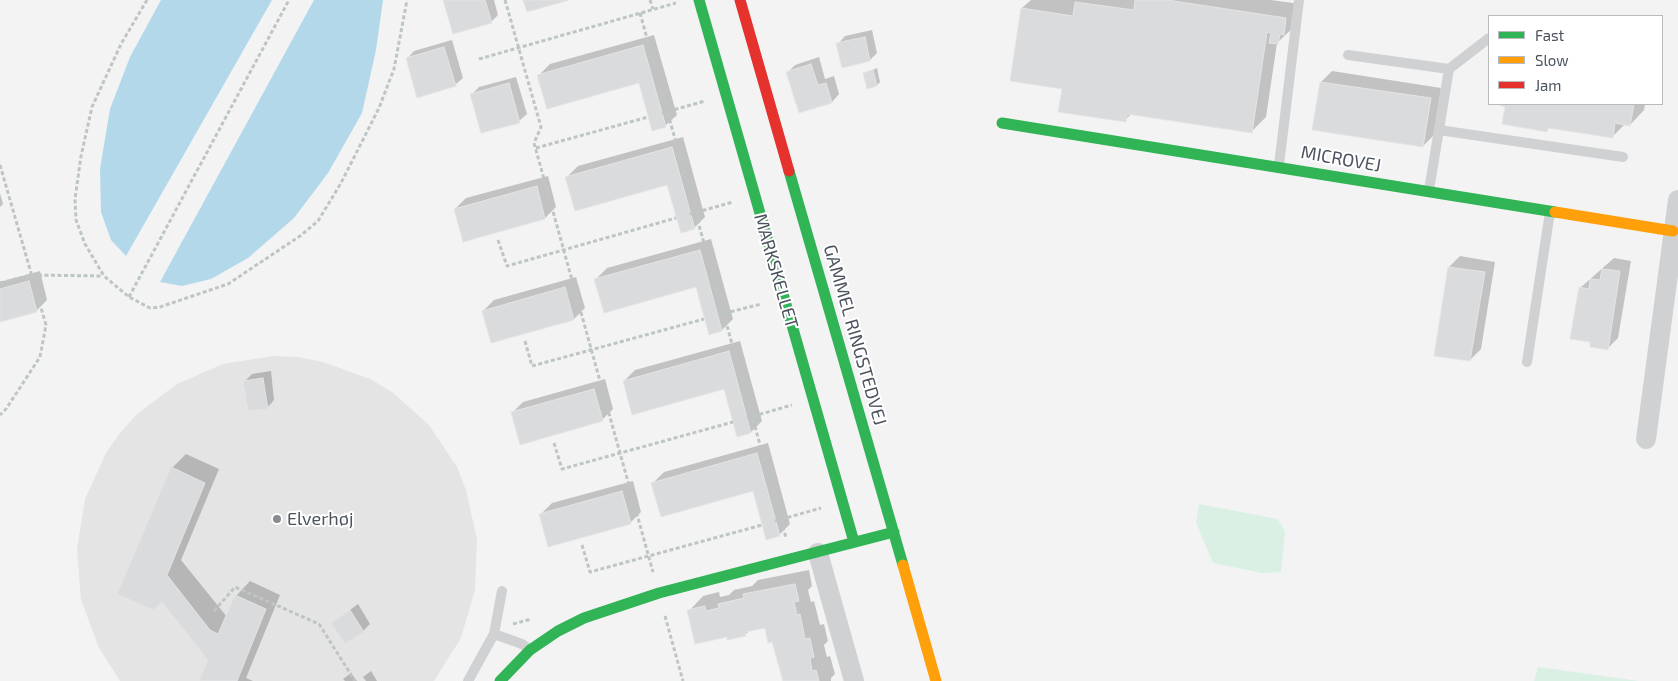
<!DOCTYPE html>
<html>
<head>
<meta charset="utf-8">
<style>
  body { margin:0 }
  #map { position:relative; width:1678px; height:681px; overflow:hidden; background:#f3f3f3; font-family:"Exo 2",sans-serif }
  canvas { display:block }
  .legend { position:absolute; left:1488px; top:15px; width:175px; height:90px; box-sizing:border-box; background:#fff; border:1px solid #b7babf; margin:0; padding:6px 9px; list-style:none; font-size:15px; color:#4b535e }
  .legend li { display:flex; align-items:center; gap:10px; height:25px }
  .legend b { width:25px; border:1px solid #b7babf }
</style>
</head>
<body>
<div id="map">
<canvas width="1678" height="681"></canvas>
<ul class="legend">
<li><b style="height:6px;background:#30b455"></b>Fast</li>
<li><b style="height:6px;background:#ff9f0a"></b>Slow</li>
<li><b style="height:6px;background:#e5322d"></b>Jam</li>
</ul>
</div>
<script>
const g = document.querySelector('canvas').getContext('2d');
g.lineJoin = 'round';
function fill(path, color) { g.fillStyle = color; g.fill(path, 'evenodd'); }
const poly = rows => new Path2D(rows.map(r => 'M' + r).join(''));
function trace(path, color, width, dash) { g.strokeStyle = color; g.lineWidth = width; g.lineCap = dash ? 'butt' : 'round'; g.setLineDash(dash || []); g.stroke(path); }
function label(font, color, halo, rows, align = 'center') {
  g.font = font + ' "Exo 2",sans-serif'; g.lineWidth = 4; g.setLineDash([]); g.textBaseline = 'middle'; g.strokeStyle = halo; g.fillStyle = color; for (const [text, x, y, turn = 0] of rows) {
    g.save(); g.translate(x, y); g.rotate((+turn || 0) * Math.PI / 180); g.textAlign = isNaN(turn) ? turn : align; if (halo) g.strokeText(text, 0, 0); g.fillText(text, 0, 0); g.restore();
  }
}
const education = poly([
  [273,356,298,357,323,362,370,379,392,392,429,425,457,467,466,490,477,539,475,590,461,638,434,681,120,681,98,646,81,599,77,549,85,499,106,453,120,433,137,414,177,384,223,364]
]);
const green = poly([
  [1199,504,1278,519,1285,532,1281,572,1262,573,1213,563,1196,523],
  [1538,667,1639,681,1534,681]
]);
const water = poly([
  [161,0,272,0,126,256,111,240,101,212,100,169,110,109,130,57],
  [314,0,383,0,376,50,362,113,328,173,294,218,248,258,211,279,182,286,160,282]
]);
const shadow = poly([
  [444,0,494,0,498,15,491,22],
  [1031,0,1271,0,1300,4,1292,29,1277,43,1266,117,1251,132,1131,114,1125,120,1063,88,1022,8],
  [872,30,877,53,870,60,838,44,845,36],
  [654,35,677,115,665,126,640,81,539,75,550,64],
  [452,40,463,78,455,85,407,59,414,51],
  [819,57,825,79,834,76,839,94,832,102,788,72,795,65],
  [877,68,880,82,877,85,865,73],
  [1332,71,1441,88,1434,135,1423,146,1321,82],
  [516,77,527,114,519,121,471,95,479,87],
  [1498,104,1645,104,1644,110,1630,125,1625,124,1612,137,1550,127,1547,130,1507,106],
  [683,137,705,217,694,228,668,183,567,177,578,166],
  [548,176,556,207,545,218,464,240,455,209,466,198],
  [0,193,3,204,0,207],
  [711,239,733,319,722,330,710,334,696,285,596,279,607,268],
  [1460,256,1495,262,1481,349,1470,360,1449,267],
  [1614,258,1631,261,1618,338,1607,349,1580,288],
  [40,271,47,300,36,311,0,321,0,282],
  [576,277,585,308,574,319,492,342,483,311,494,300],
  [740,341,762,421,751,432,738,436,725,388,624,381,635,370],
  [271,371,274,400,267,408,245,381,252,374],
  [605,379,613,409,602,420,512,413,523,402],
  [768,443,790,524,779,535,754,489,653,483,664,472],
  [186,454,219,469,181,560,227,617,236,596,250,581,280,595,246,678,253,681,201,681,209,660,162,600,172,468],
  [633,481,641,512,630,523,541,514,552,503],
  [809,570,812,586,808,590,811,602,814,601,820,625,824,624,828,641,824,645,827,657,830,656,835,674,831,678,831,681,783,681,773,641,766,626,751,629,745,635,727,635,689,611,703,596,719,592,720,597,729,595,734,590,752,586,758,580],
  [358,604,370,624,363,631,332,623],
  [371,671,377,681,366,681,363,677],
  [351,673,357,681,345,681,343,679]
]);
const building = poly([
  [443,0,485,0,492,23,453,34,443,0],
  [523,0,569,0,527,12,523,0],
  [1135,0,1167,0,1286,18,1284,35,1280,34,1278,44,1269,43,1271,33,1267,32,1252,133,1127,114,1126,122,1058,112,1062,89,1010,81,1021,8,1073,16,1075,2,1134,10,1135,0],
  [865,37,870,61,842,68,836,43,865,37],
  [643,45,666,127,652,131,639,83,547,109,537,75,643,45],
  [444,47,456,86,417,98,406,58,444,47],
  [811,64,818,85,826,83,832,103,799,113,786,72,811,64],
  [873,70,877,86,867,89,863,73,873,70],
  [1320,82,1431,98,1423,147,1312,130,1320,82],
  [509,83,520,123,481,133,470,94,509,83],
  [1497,104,1634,104,1630,126,1615,123,1613,138,1548,128,1547,132,1502,124,1505,107,1497,104],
  [672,147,695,229,681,233,667,185,575,211,565,177,672,147],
  [537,186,545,219,463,242,454,209,537,186],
  [700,250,722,331,709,335,696,287,604,313,594,279,700,250],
  [1448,267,1485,272,1470,361,1434,356,1448,267],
  [1602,269,1620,271,1608,350,1590,347,1590,342,1570,339,1579,287,1589,289,1590,279,1600,280,1602,269],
  [29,281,37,312,0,322,0,289,29,281],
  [565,287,574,320,491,343,482,311,565,287],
  [729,351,751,433,737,437,724,389,632,415,623,381,729,351],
  [263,378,268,409,248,411,243,381,263,378],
  [594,389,603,421,520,445,511,412,594,389],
  [757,453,780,536,766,540,753,491,661,517,651,483,757,453],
  [171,467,205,483,167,575,210,630,218,634,235,595,266,609,237,681,199,681,208,660,162,602,153,610,117,594,171,467],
  [622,491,631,524,548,547,539,514,622,491],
  [795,584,799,601,794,602,797,615,800,614,805,639,810,638,814,657,810,658,812,671,816,670,819,681,783,681,772,642,768,643,765,628,745,632,746,636,727,640,727,637,695,644,687,610,705,606,706,611,719,608,718,604,744,598,743,594,795,584],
  [350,610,364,632,345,644,331,623,350,610]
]);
const path = poly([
  [147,0,121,44,92,107,81,156,75,199,76,220,85,244,104,276,129,297,150,308,160,307,228,284,300,236,318,221,341,183,379,108,394,69,407,0],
  [505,0,541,127,534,143,653,572],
  [650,0,653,9],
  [640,13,786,538],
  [479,59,676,3],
  [662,113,705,101],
  [536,148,648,117],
  [0,165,46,325,40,357,6,409,0,415],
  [690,214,733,202],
  [498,240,507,266,676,218],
  [0,283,31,275,103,276],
  [129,297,289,0],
  [718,315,761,304],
  [525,341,532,366,704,319],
  [747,418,792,405],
  [554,443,562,469,733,422],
  [775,521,821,508],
  [582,545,590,572,762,525],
  [214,611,235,587,319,624,355,681],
  [665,616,683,681],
  [513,624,531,619]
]);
const lane = poly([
  [1348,55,1449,69,1489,38],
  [1439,130,1623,157],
  [1279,165,1299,0],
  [1429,190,1449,69],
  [1527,362,1550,212],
  [494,634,502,591],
  [468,681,494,634,522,644,529,649]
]);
const street = poly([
  [1646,439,1678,200],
  [818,553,854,681]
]);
const fast = poly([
  [699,0,854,542],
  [1002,123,1555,212],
  [789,171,903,565],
  [500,681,530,650,558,631,584,618,659,593,894,532]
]);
const slow = poly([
  [1555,212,1673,231],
  [903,565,936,681]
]);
const jam = poly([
  [740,0,789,171]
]);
const markers = [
  [277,519,5,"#868b92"]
];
const streetNames = [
  ["MICROVEJ",1341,159,10],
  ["MARKSKELLET",776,271,74],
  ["GAMMEL RINGSTEDVEJ",855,335,74]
];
const poiNames = [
  ["Elverhøj",287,519]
];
fill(education, '#e5e4e4');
fill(green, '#daf0e5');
fill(water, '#b2d8ea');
fill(shadow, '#0003');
fill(building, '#dadbdd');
trace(building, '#e4e4e5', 1);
trace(path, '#bdc6c4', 3, [4, 2.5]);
trace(lane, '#cfd1d3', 10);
trace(street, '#cfd1d3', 20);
trace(fast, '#30b455', 11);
trace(slow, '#ff9f0a', 11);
trace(jam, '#e5322d', 11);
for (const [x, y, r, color] of markers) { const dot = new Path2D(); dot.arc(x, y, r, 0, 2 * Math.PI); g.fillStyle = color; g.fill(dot); trace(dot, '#fff', 2); }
label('18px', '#4b535e', '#fff', streetNames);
label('18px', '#4b535e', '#fff', poiNames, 'left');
</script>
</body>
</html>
